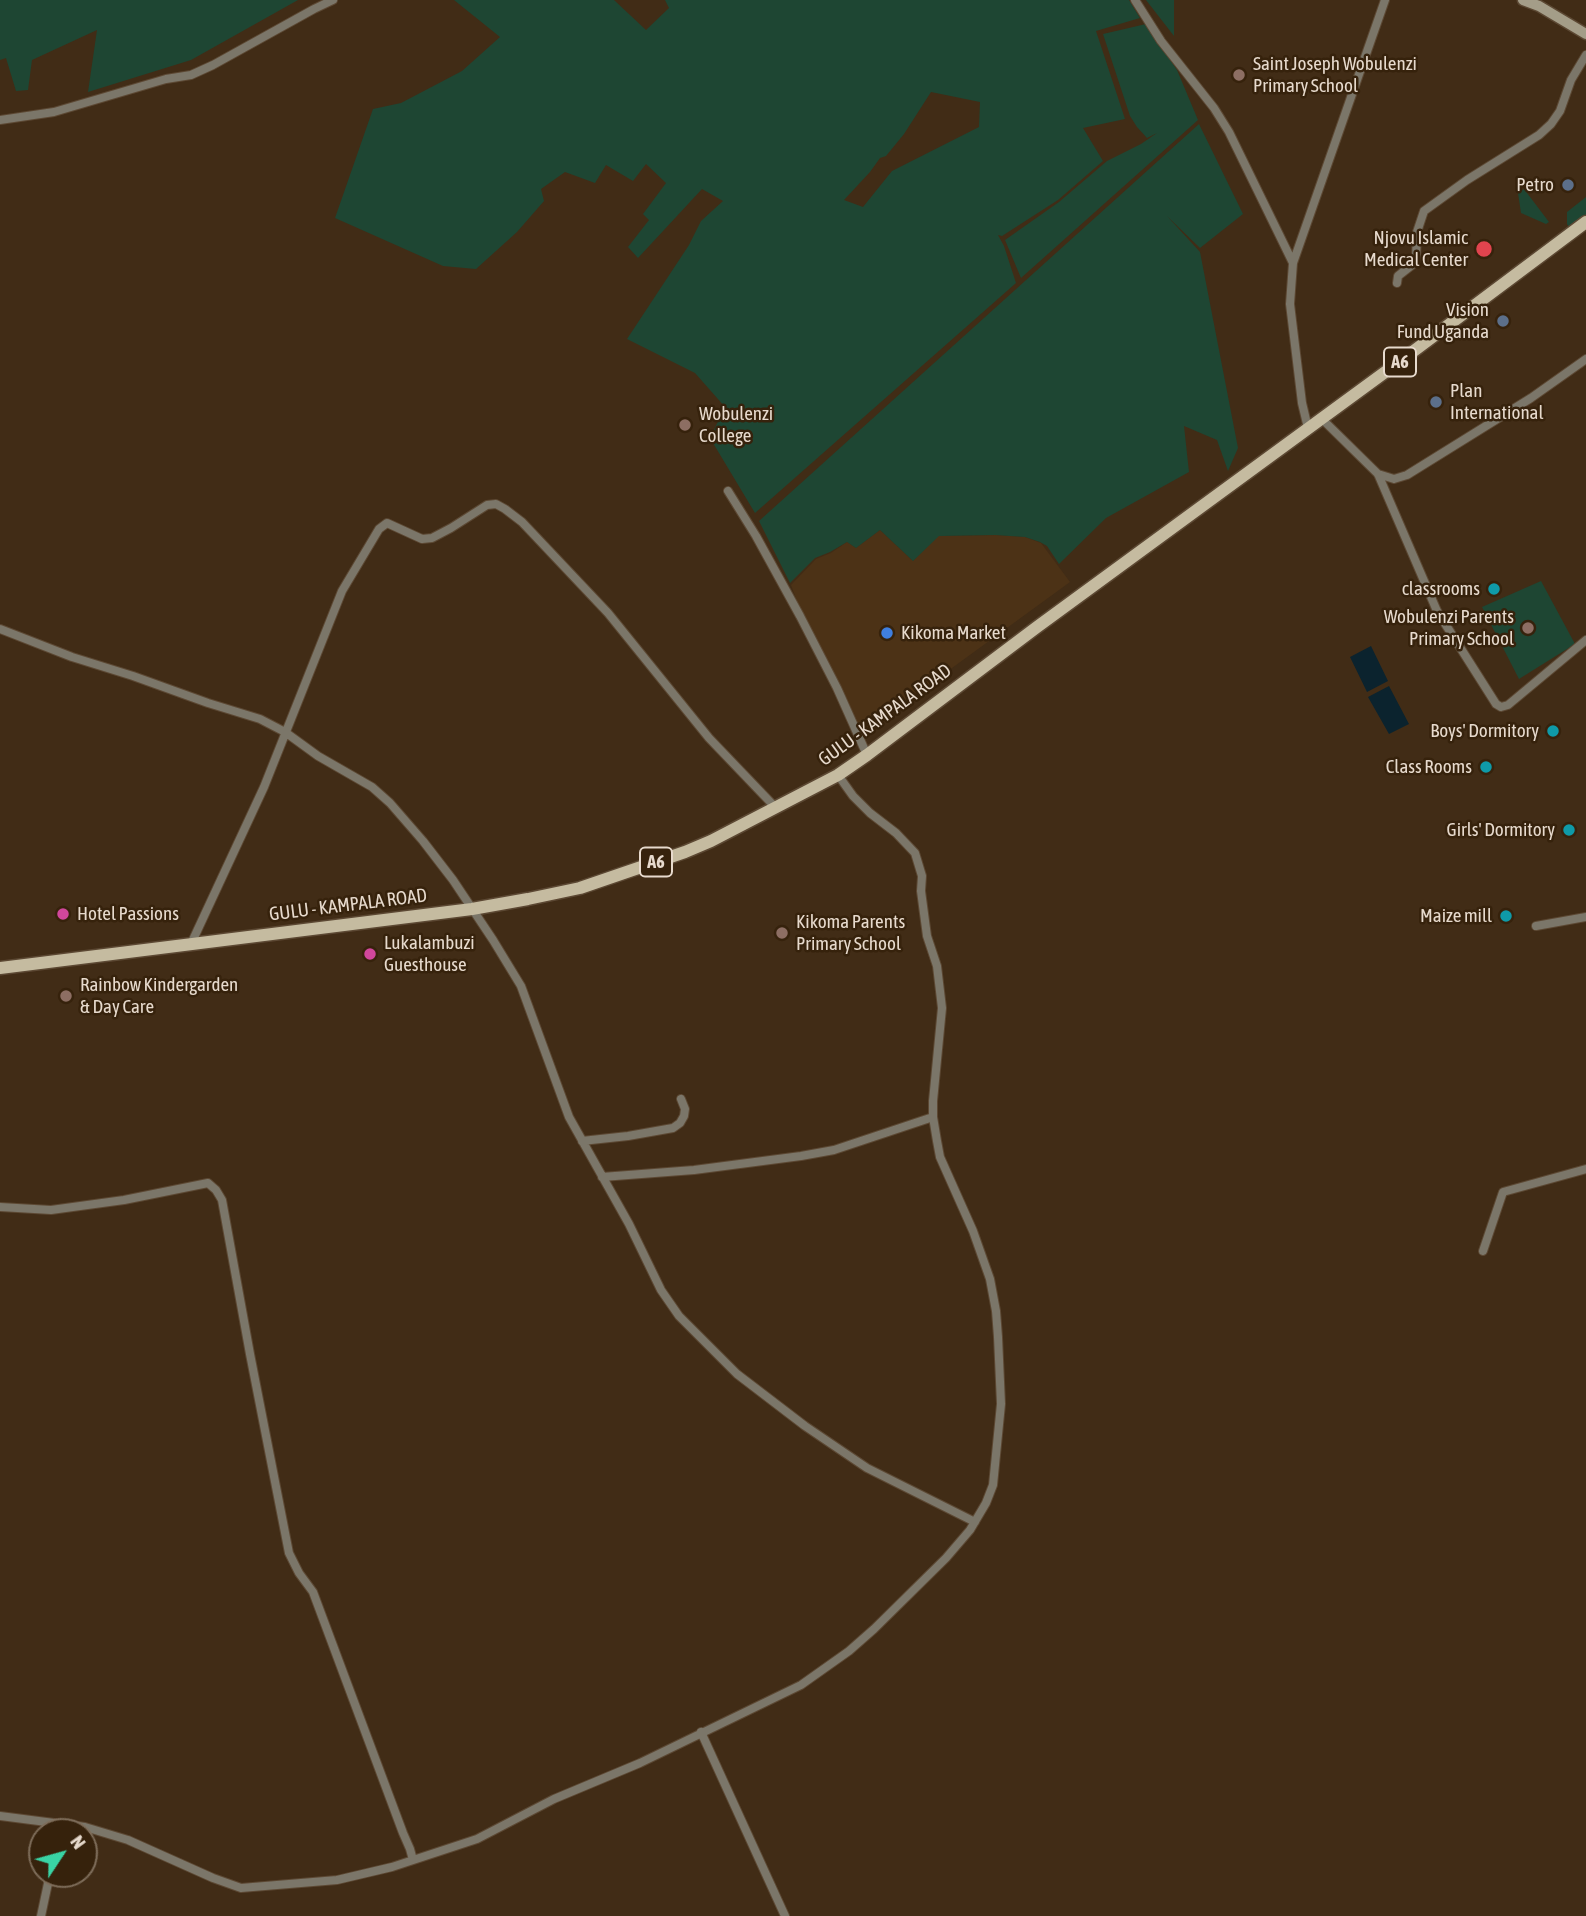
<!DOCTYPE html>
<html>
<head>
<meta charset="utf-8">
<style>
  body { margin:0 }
  #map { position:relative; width:1586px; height:1916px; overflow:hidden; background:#412c16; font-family:"Asap Condensed",sans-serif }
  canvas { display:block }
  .north { position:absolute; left:28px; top:1818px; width:70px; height:70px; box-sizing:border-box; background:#36220c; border:2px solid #7d6c59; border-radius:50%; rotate:54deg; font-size:19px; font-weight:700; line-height:28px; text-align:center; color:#e7dacd }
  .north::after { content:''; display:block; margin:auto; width:24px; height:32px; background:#39d4a5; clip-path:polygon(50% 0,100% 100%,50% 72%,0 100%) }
</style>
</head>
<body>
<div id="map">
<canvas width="1586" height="1916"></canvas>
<div class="north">N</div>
</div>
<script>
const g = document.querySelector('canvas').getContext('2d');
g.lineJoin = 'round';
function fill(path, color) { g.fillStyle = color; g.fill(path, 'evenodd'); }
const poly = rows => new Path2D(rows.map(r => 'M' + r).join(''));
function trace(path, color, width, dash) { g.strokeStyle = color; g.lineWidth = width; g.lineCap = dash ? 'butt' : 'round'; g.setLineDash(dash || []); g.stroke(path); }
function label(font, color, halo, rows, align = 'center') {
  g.font = font + ' "Asap Condensed",sans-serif'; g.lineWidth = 5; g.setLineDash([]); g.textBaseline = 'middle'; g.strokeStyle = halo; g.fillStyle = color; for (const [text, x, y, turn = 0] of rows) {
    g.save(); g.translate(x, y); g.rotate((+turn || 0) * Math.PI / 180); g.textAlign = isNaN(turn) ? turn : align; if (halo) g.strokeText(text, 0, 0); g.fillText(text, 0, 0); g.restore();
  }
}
const built = poly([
  [880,530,913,561,938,536,995,535,1025,537,1041,543,1070,582,860,735,802,615,791,585,816,559,831,553,847,542,856,548]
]);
const green = poly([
  [0,0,298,0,191,60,88,92,97,30,32,60,28,90,16,91,6,58,0,60],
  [454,0,614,0,646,30,669,8,665,0,1129,0,1140,18,1096,31,1125,119,1083,128,1103,161,1058,200,1002,236,998,235,1004,246,1016,283,755,513,710,438,725,407,695,373,627,339,689,245,701,221,723,201,702,189,638,258,628,247,649,220,643,214,666,183,646,164,633,181,606,165,595,183,565,172,541,189,544,201,517,232,476,269,443,266,335,218,373,109,401,103,462,71,500,37],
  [931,92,980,102,979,127,892,171,863,207,844,200,870,172,880,158,886,156,904,134],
  [1146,0,1174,0,1174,36],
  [1146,24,1177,70,1198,120,1021,278,1005,240,1059,202,1107,161,1141,144,1157,133,1147,138,1137,127,1130,116,1103,34],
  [1199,124,1243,214,1200,248,1167,216,1200,252,1238,448,1228,471,1217,440,1184,426,1189,472,1106,518,1059,564,1047,546,1040,542,1025,537,995,535,939,536,913,561,880,530,856,548,847,542,830,552,815,558,790,583,759,521],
  [1524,189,1549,222,1546,224,1521,213,1518,193],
  [1586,197,1586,215,1569,227,1567,224,1567,212],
  [1541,581,1575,644,1519,679,1482,607]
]);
const water = poly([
  [1371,646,1388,681,1367,692,1350,657],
  [1389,686,1409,724,1389,734,1368,697]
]);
const street = poly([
  [1135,0,1161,41,1214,108,1229,132,1293,263,1290,304,1302,403,1308,428],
  [0,120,54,112,166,79,191,75,213,65,314,9,333,0],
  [1293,263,1385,0],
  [1397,283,1398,276,1412,265,1416,258,1417,232,1424,211,1467,180,1539,135,1551,124,1560,111,1571,80,1586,55],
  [1322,419,1378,474,1437,611,1496,704,1501,707,1508,705,1586,640],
  [1378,474,1394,479,1407,475,1531,398,1586,359],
  [728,491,756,536,800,616,837,688,867,755],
  [0,629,72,657,133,676,208,703,260,719,285,732,318,756,372,787,390,803,423,841,453,880,493,940,521,986,569,1117,629,1224,661,1290,679,1316,737,1374,805,1426,867,1468,975,1522],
  [1536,926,1586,917],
  [191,944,264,787,342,591,379,529,387,523,422,539,432,538,451,528,487,505,496,504,505,509,522,522,608,613,709,738,776,808],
  [582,1141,628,1136,673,1128,680,1123,684,1116,685,1109,681,1099],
  [602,1177,694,1170,801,1156,834,1150,933,1117],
  [0,1207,51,1210,124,1200,208,1183,216,1190,222,1200,250,1354,289,1553,299,1573,313,1592,403,1833,410,1849,413,1860],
  [1483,1251,1503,1192,1586,1169],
  [701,1732,785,1916],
  [0,1816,85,1827,128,1840,213,1878,241,1888,337,1880,392,1867,477,1839,554,1799,640,1763,801,1685,849,1651,874,1629,946,1558,970,1530,986,1503,993,1485,1001,1404,998,1337,996,1311,990,1279,973,1231,940,1157,937,1141,933,1117,933,1101,942,1008,937,966,927,936,921,891,922,876,915,853,896,833,870,813,853,796,838,775],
  [41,1916,50,1874]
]);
const secondary = poly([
  [1523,0,1539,6,1586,34]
]);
const primary = poly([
  [0,968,472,909,528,899,580,888,685,852,711,841,838,775,867,755,1037,627,1403,359,1586,222]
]);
const markers = [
  [1239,75,7,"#8d6e63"],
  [1568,185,7,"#5c6f8a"],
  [1484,249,9,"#e0444e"],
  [1503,321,7,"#5c6f8a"],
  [1436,402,7,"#5c6f8a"],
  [685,425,7,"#8d6e63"],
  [1494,589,7,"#0f9aa8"],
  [1528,628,7,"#8d6e63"],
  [887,633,7,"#3f7fe0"],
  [1553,731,7,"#0f9aa8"],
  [1486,767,7,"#0f9aa8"],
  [1569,830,7,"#0f9aa8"],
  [63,914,7,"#d1479c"],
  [1506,916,7,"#0f9aa8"],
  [782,933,7,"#8d6e63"],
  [370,954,7,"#d1479c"],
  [66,996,7,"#8d6e63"]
];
const shields = [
  [1400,362,32],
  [656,862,32]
];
const shieldNames = [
  ["A6",1400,362],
  ["A6",656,862]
];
const poiNames = [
  ["Saint Joseph Wobulenzi",1253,64,"left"],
  ["Primary School",1253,86,"left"],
  ["Petro",1554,185],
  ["Njovu Islamic",1468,238],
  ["Medical Center",1468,260],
  ["Vision",1489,310],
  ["Fund Uganda",1489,332],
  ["Plan",1450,391,"left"],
  ["International",1450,413,"left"],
  ["Wobulenzi",699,414,"left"],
  ["College",699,436,"left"],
  ["classrooms",1480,589],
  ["Wobulenzi Parents",1514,617],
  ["Primary School",1514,639],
  ["Kikoma Market",901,633,"left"],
  ["Boys' Dormitory",1539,731],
  ["Class Rooms",1472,767],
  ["Girls' Dormitory",1555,830],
  ["Hotel Passions",77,914,"left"],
  ["Maize mill",1492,916],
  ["Kikoma Parents",796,922,"left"],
  ["Primary School",796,944,"left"],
  ["Lukalambuzi",384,943,"left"],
  ["Guesthouse",384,965,"left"],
  ["Rainbow Kindergarden",80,985,"left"],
  ["& Day Care",80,1007,"left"]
];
const streetNames = [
  ["GULU - KAMPALA ROAD",885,715,-36],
  ["GULU - KAMPALA ROAD",348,905,-7]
];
fill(built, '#4c3216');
fill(green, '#1e4633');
fill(water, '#0b232e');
trace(street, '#5c4833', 10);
trace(secondary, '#5c4833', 13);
trace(primary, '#5c4833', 15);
trace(street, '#7b7669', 8);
trace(secondary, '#a49d88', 10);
trace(primary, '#c5bba0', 12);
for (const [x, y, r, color] of markers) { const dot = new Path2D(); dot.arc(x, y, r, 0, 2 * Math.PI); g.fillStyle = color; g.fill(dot); trace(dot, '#36220c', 2.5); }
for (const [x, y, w] of shields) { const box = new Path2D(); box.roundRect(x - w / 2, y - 14.5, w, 29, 5); g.fillStyle = '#36220c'; g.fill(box); trace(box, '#e7dacd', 2); }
label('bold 18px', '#e7dacd', null, shieldNames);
label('19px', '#e7dacd', '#36220c', poiNames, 'right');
label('19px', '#e7dacd', '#36220c', streetNames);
</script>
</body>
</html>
